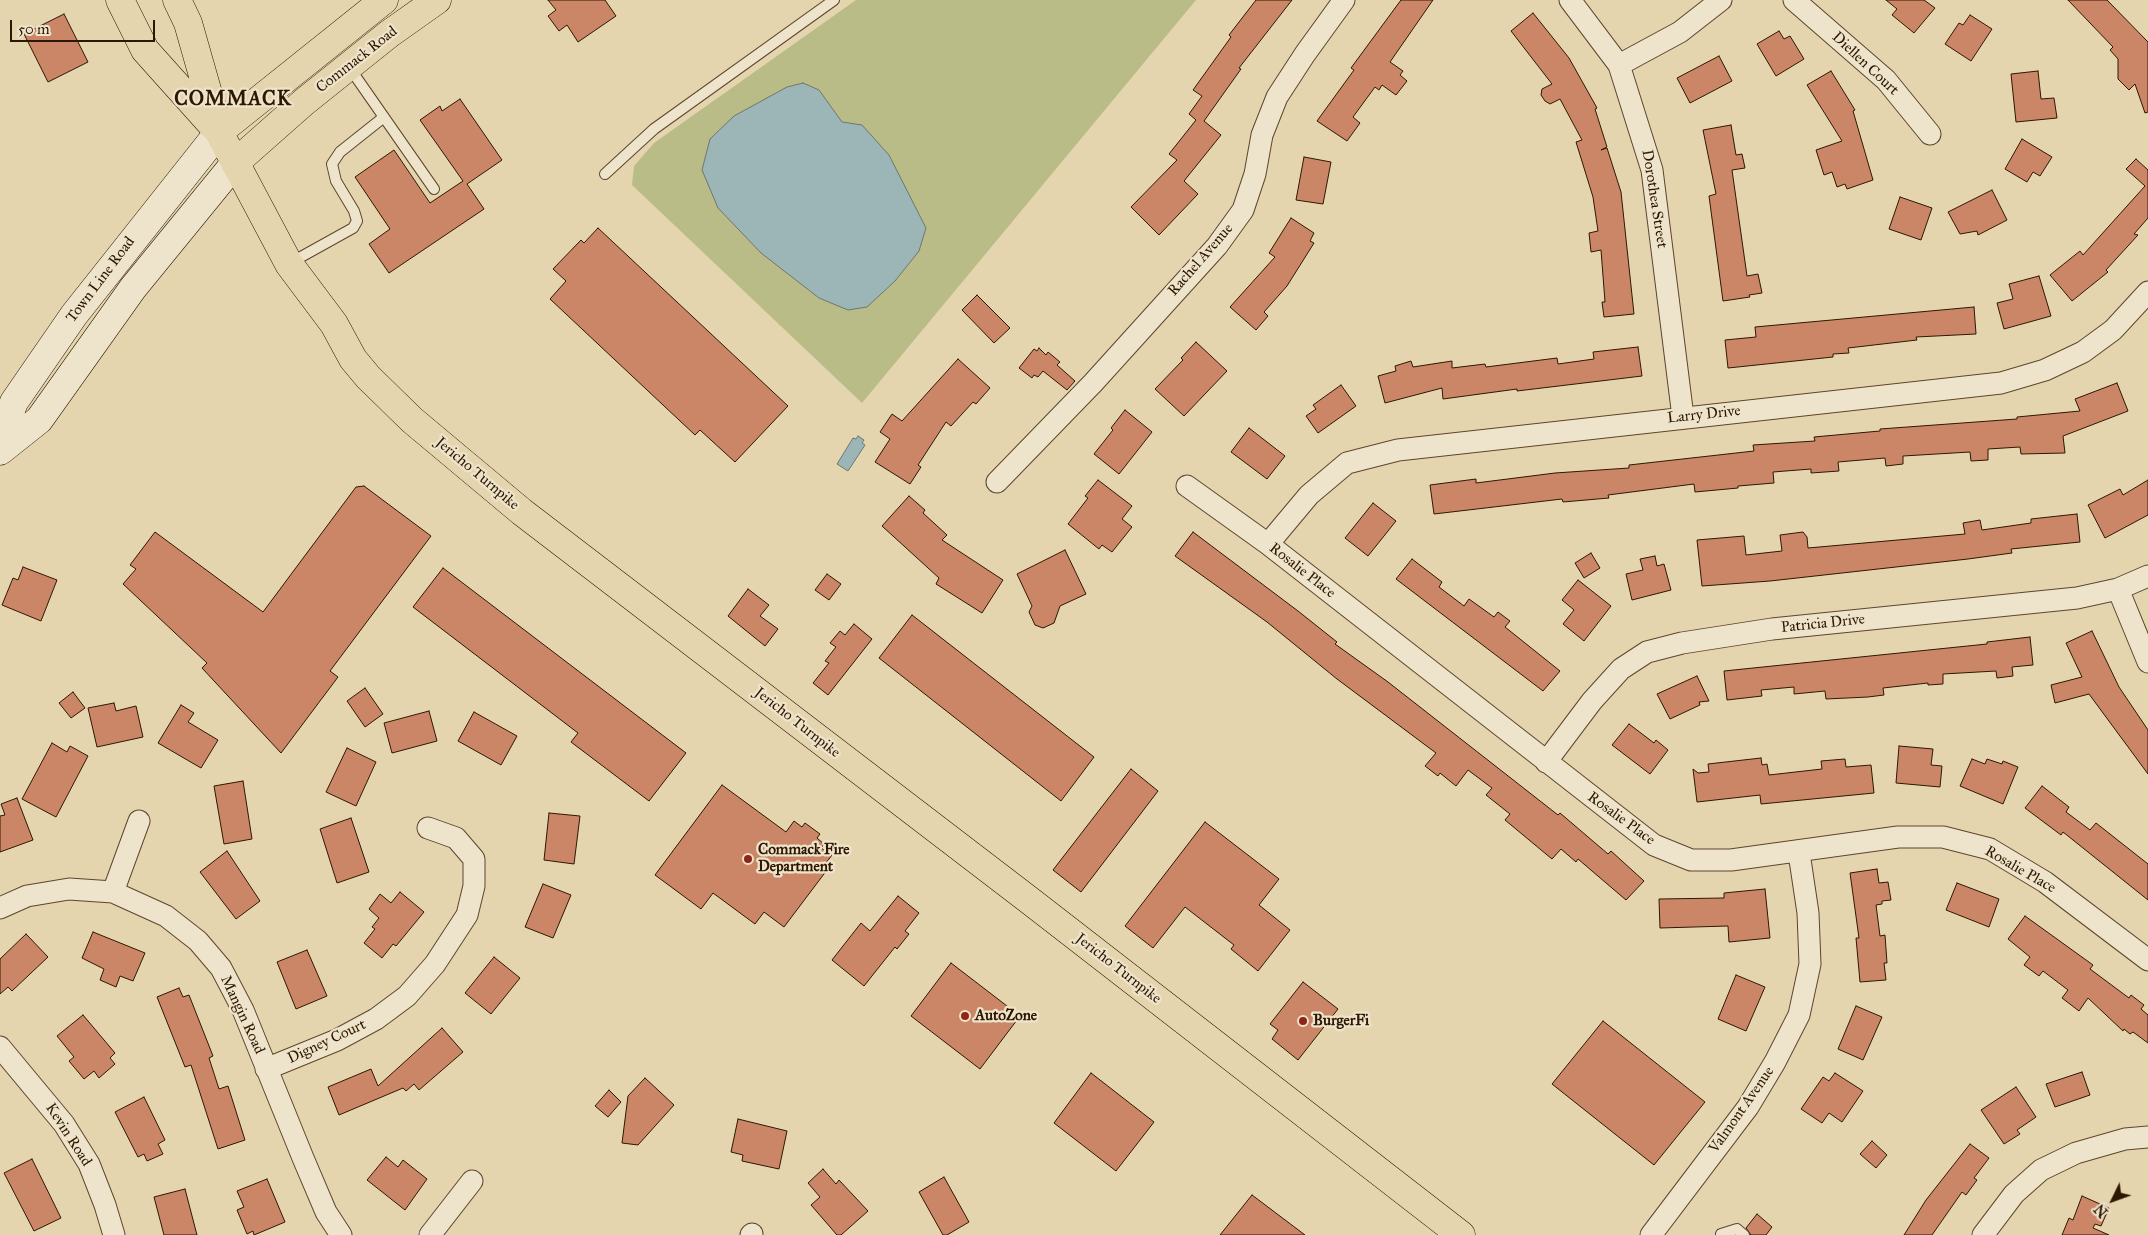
<!DOCTYPE html>
<html>
<head>
<meta charset="utf-8">
<style>
  body { margin:0 }
  #map { position:relative; width:2148px; height:1235px; overflow:hidden; background:#e5d5af; font-family:"IM FELL Great Primer",serif }
  canvas { display:block }
  .north { position:absolute; left:2088px; top:1175px; width:50px; height:50px; -webkit-text-stroke:4px #eee4cb; paint-order:stroke; rotate:228deg; font-size:14px; font-weight:700; line-height:20px; text-align:center; color:#2e1700 }
  .north::after { content:''; display:block; margin:auto; width:18px; height:22px; background:#2e1700; clip-path:polygon(50% 0,100% 100%,50% 72%,0 100%) }
  .scale { position:absolute; left:10px; top:20px; width:145px; height:22px; box-sizing:border-box; border:2px solid #2e1700; border-top:0; padding-left:6px; font-size:15px; line-height:18px; white-space:nowrap; color:#2e1700; -webkit-text-stroke:4px #eee4cb; paint-order:stroke }
</style>
</head>
<body>
<div id="map">
<canvas width="2148" height="1235"></canvas>
<div class="north">N</div>
<div class="scale">50 m</div>
</div>
<script>
const g = document.querySelector('canvas').getContext('2d');
g.lineJoin = 'round';
function fill(path, color) { g.fillStyle = color; g.fill(path, 'evenodd'); }
const poly = rows => new Path2D(rows.map(r => 'M' + r).join(''));
function trace(path, color, width, dash) { g.strokeStyle = color; g.lineWidth = width; g.lineCap = dash ? 'butt' : 'round'; g.setLineDash(dash || []); g.stroke(path); }
function label(font, color, halo, rows, align = 'center') {
  g.font = font + ' "IM FELL Great Primer",serif'; g.lineWidth = 4.5; g.setLineDash([]); g.textBaseline = 'middle'; g.strokeStyle = halo; g.fillStyle = color; for (const [text, x, y, turn = 0] of rows) {
    g.save(); g.translate(x, y); g.rotate((+turn || 0) * Math.PI / 180); g.textAlign = isNaN(turn) ? turn : align; if (halo) g.strokeText(text, 0, 0); g.fillText(text, 0, 0); g.restore();
  }
}
const green = poly([
  [856,0,1196,0,862,403,632,185,634,166,654,143]
]);
const water = poly([
  [803,83,819,90,842,122,862,125,889,155,926,228,919,251,895,281,867,307,848,310,819,298,761,253,718,208,702,170,710,139,734,116,787,87,803,83],
  [858,436,864,440,862,443,865,445,848,471,837,464,853,438,856,439,858,436]
]);
const building = poly([
  [548,0,605,0,616,16,578,42,567,25,559,31,548,16,556,10,548,0],
  [1256,0,1292,0,1239,68,1241,69,1204,121,1221,135,1184,181,1198,194,1159,235,1131,207,1177,160,1169,154,1196,120,1189,114,1202,96,1193,90,1231,37,1229,35,1256,0],
  [1401,0,1433,0,1390,62,1403,71,1400,75,1407,81,1396,95,1382,85,1379,90,1375,87,1353,117,1360,123,1347,141,1317,121,1354,70,1351,68,1401,0],
  [1886,0,1924,0,1935,8,1914,33,1892,15,1897,9,1886,0],
  [2068,0,2107,0,2148,42,2148,112,2145,113,2135,84,2129,90,2118,79,2118,59,2110,50,2113,47,2068,0],
  [1533,13,1569,58,1597,108,1595,109,1607,147,1601,150,1607,148,1621,192,1634,314,1604,317,1602,302,1605,302,1601,250,1591,252,1589,233,1598,231,1593,197,1576,142,1582,140,1560,99,1550,104,1545,101,1541,95,1542,89,1552,84,1511,31,1533,13],
  [64,14,88,62,48,82,24,34,64,14],
  [1970,15,1992,29,1971,61,1945,44,1959,23,1963,25,1970,15],
  [1779,31,1784,39,1790,36,1804,59,1776,76,1757,44,1779,31],
  [1719,56,1732,81,1690,103,1677,78,1719,56],
  [1831,71,1855,110,1853,111,1873,180,1847,189,1845,184,1837,187,1832,172,1824,175,1816,150,1842,141,1807,85,1831,71],
  [2038,71,2041,99,2054,98,2057,118,2016,122,2011,74,2038,71],
  [460,99,502,160,467,184,484,209,389,273,369,244,390,229,355,177,394,150,430,203,463,181,420,120,440,106,442,111,460,99],
  [1731,125,1736,155,1742,154,1745,168,1732,170,1747,276,1758,274,1762,293,1749,295,1750,297,1723,301,1709,196,1716,194,1703,130,1731,125],
  [2022,139,2052,157,2040,176,2033,172,2027,182,2005,169,2022,139],
  [1304,157,1331,162,1323,204,1296,200,1304,157],
  [2136,159,2148,170,2148,218,2134,234,2138,235,2106,270,2108,272,2072,301,2050,275,2080,251,2083,255,2145,186,2126,169,2136,159],
  [1992,190,2007,220,1978,235,1977,231,1960,234,1948,212,1992,190],
  [1900,197,1932,208,1921,240,1889,229,1900,197],
  [1291,218,1314,233,1310,241,1314,243,1287,286,1264,312,1268,316,1256,330,1230,307,1275,257,1269,253,1291,218],
  [598,228,788,406,735,462,700,430,695,435,550,299,566,281,553,269,581,240,584,243,598,228],
  [2039,276,2051,316,2004,329,1997,303,2013,299,2009,284,2039,276],
  [977,295,1010,328,994,343,962,310,977,295],
  [1974,307,1976,334,1916,337,1917,340,1848,348,1849,353,1833,354,1833,357,1728,368,1725,340,1756,337,1755,327,1974,307],
  [1196,342,1227,371,1184,416,1155,389,1183,360,1181,358,1196,342],
  [1638,347,1642,376,1517,391,1517,389,1443,399,1442,388,1385,403,1378,376,1396,371,1395,366,1411,361,1413,367,1452,361,1452,368,1485,364,1486,367,1557,358,1558,364,1594,359,1593,352,1638,347],
  [1039,348,1046,355,1048,352,1060,362,1057,365,1075,381,1067,390,1043,371,1038,377,1034,375,1032,378,1019,368,1034,349,1037,351,1039,348],
  [958,359,990,388,976,404,973,402,951,426,946,422,918,465,921,467,910,484,875,462,890,439,880,432,892,414,902,421,958,359],
  [2117,383,2128,411,2063,436,2065,453,2021,454,2020,447,1988,449,1988,460,1971,461,1970,452,1903,456,1903,464,1886,466,1885,458,1838,462,1839,471,1811,473,1811,469,1773,472,1774,483,1738,486,1738,488,1695,492,1694,484,1608,495,1609,498,1563,502,1562,499,1434,514,1430,485,1476,479,1476,483,1555,473,1629,468,1629,465,1754,451,1753,445,1815,441,1814,437,1880,431,1880,429,2017,419,2017,417,2080,411,2075,399,2117,383],
  [1341,385,1356,406,1318,433,1306,416,1316,409,1313,405,1341,385],
  [1125,410,1152,432,1119,474,1094,454,1113,430,1111,428,1125,410],
  [1249,428,1285,456,1267,479,1231,452,1249,428],
  [1098,480,1132,506,1122,519,1132,527,1112,552,1102,545,1099,549,1068,524,1088,498,1085,496,1098,480],
  [2148,480,2148,515,2105,538,2088,505,2120,489,2123,495,2148,480],
  [364,486,431,536,330,671,338,677,281,753,202,668,207,663,123,584,136,569,130,565,155,532,263,612,356,487,364,486],
  [909,496,925,510,923,513,947,535,942,540,1003,580,982,613,936,584,939,578,882,526,909,496],
  [1373,503,1396,521,1368,556,1345,538,1373,503],
  [2077,514,2080,542,2011,549,2012,553,1968,559,1770,581,1702,586,1697,540,1744,536,1746,555,1782,551,1780,535,1803,532,1807,537,1808,548,1965,534,1963,523,1980,520,1982,530,2031,523,2031,519,2077,514],
  [1193,532,1298,611,1337,642,1335,644,1388,682,1558,815,1560,813,1608,854,1611,851,1644,881,1626,900,1578,859,1576,862,1561,849,1552,859,1505,820,1510,814,1486,795,1492,788,1468,770,1456,786,1440,773,1438,776,1425,766,1436,753,1337,679,1267,622,1175,556,1193,532],
  [1065,550,1086,594,1060,606,1054,623,1043,628,1035,625,1029,612,1032,606,1017,574,1065,550],
  [1591,553,1600,568,1584,578,1575,563,1591,553],
  [1655,556,1657,566,1664,564,1671,590,1632,600,1626,574,1643,570,1640,559,1655,556],
  [1412,559,1442,582,1439,587,1464,606,1469,599,1494,617,1498,612,1510,621,1505,627,1560,671,1543,691,1396,579,1412,559],
  [23,567,57,580,41,621,2,605,13,578,18,580,23,567],
  [443,568,686,753,649,801,571,742,578,733,413,607,443,568],
  [827,574,841,584,829,600,815,590,827,574],
  [1578,580,1611,606,1584,641,1563,624,1574,610,1562,600,1578,580],
  [748,589,769,605,760,616,778,629,765,646,728,616,748,589],
  [912,615,1094,757,1061,801,879,658,912,615],
  [854,624,872,639,828,695,813,683,829,663,825,661,836,647,830,643,840,631,845,635,854,624],
  [2092,631,2119,687,2148,730,2148,774,2089,694,2055,703,2051,685,2082,677,2066,643,2092,631],
  [2030,637,2033,665,2012,667,2013,676,1997,678,1996,671,1943,674,1943,684,1928,685,1928,683,1883,688,1884,695,1868,697,1826,699,1825,691,1794,694,1794,687,1761,690,1762,696,1727,700,1724,671,1987,644,1987,642,2030,637],
  [1697,676,1709,701,1699,702,1700,705,1670,719,1657,694,1697,676],
  [365,688,383,714,365,727,347,701,365,688],
  [73,692,85,708,71,718,59,703,73,692],
  [114,703,116,711,136,706,143,737,97,747,88,708,114,703],
  [181,705,194,713,188,722,218,740,201,768,158,743,181,705],
  [429,711,437,741,392,753,384,723,429,711],
  [474,712,517,736,501,765,458,741,474,712],
  [1629,724,1654,743,1656,740,1668,750,1650,774,1612,745,1629,724],
  [52,743,67,752,70,746,88,756,56,817,22,799,52,743],
  [1899,746,1933,749,1931,765,1942,766,1940,787,1896,783,1899,746],
  [347,748,376,762,356,806,326,792,347,748],
  [1761,758,1762,765,1767,764,1769,775,1822,769,1821,761,1845,759,1846,767,1871,765,1874,793,1761,804,1760,795,1697,802,1693,769,1698,773,1709,772,1708,764,1761,758],
  [1972,759,1985,764,1987,759,2002,764,2003,761,2018,767,2003,804,1960,786,1972,759],
  [1131,769,1158,791,1081,892,1053,870,1131,769],
  [243,781,252,839,224,844,214,786,243,781],
  [722,785,786,832,794,821,802,827,805,823,820,834,817,838,824,844,821,848,832,855,826,863,830,866,784,927,764,912,755,924,713,893,701,909,655,875,722,785],
  [2042,786,2069,807,2066,812,2090,830,2096,823,2148,864,2148,900,2063,832,2061,835,2025,808,2042,786],
  [17,798,33,840,0,852,0,816,5,815,1,804,17,798],
  [549,813,580,816,574,864,544,860,549,813],
  [351,818,369,872,337,883,320,829,351,818],
  [1205,822,1279,879,1259,905,1290,930,1258,971,1231,949,1234,945,1185,907,1153,948,1125,926,1205,822],
  [227,851,260,901,236,919,200,872,227,851],
  [1877,869,1879,883,1888,882,1891,900,1882,901,1882,904,1876,905,1880,936,1885,935,1887,963,1884,963,1886,980,1860,982,1856,938,1859,938,1850,873,1877,869],
  [1957,883,1999,899,1989,927,1946,910,1957,883],
  [543,884,571,895,553,938,525,927,543,884],
  [1765,889,1770,938,1729,942,1728,926,1660,928,1659,899,1724,898,1724,893,1765,889],
  [400,892,424,912,396,946,393,944,382,958,364,943,375,929,372,927,379,918,369,909,380,894,391,903,400,892],
  [898,896,919,913,905,931,909,934,897,949,895,947,864,986,832,960,861,923,870,931,898,896],
  [2025,916,2093,965,2090,969,2129,998,2131,995,2144,1005,2141,1009,2148,1015,2148,1043,2133,1032,2130,1034,2124,1029,2123,1031,2088,998,2079,1011,2062,998,2068,990,2043,971,2039,976,2024,965,2030,957,2008,939,2025,916],
  [93,932,145,953,133,981,120,976,116,987,100,980,104,969,82,958,93,932],
  [26,934,48,957,12,991,8,987,0,994,0,959,26,934],
  [307,950,327,996,296,1009,277,962,307,950],
  [494,957,520,978,491,1014,465,993,494,957],
  [951,963,1020,1016,980,1069,911,1016,951,963],
  [1736,975,1765,987,1746,1031,1718,1019,1736,975],
  [1303,982,1338,1009,1298,1060,1272,1039,1278,1030,1270,1024,1303,982],
  [179,988,183,997,189,995,213,1056,209,1058,219,1089,228,1086,245,1140,218,1149,191,1065,185,1067,157,997,179,988],
  [1856,1006,1882,1017,1863,1060,1838,1049,1856,1006],
  [83,1015,115,1053,110,1058,115,1064,99,1078,94,1071,84,1079,69,1061,74,1057,57,1036,83,1015],
  [1603,1021,1705,1102,1654,1165,1552,1084,1603,1021],
  [442,1028,463,1052,419,1090,414,1084,406,1091,403,1088,339,1115,328,1087,371,1069,378,1086,442,1028],
  [2082,1072,2090,1095,2055,1107,2046,1084,2082,1072],
  [1091,1073,1154,1122,1116,1171,1054,1123,1091,1073],
  [1835,1073,1863,1091,1842,1122,1829,1113,1822,1123,1801,1109,1823,1077,1829,1081,1835,1073],
  [645,1078,674,1105,638,1145,622,1143,628,1096,645,1078],
  [2016,1087,2036,1117,2017,1130,2020,1134,2004,1144,1981,1110,2016,1087],
  [609,1090,621,1102,608,1117,595,1106,609,1090],
  [144,1097,165,1140,158,1144,163,1154,147,1161,144,1154,138,1157,115,1112,144,1097],
  [738,1119,787,1131,779,1169,742,1161,743,1155,731,1152,738,1119],
  [1872,1141,1887,1155,1876,1168,1860,1154,1872,1141],
  [1970,1144,1989,1158,1974,1178,1977,1180,1966,1195,1962,1192,1932,1235,1904,1235,1926,1200,1970,1144],
  [386,1157,398,1167,403,1160,427,1179,405,1210,367,1180,386,1157],
  [32,1159,61,1218,34,1231,4,1173,32,1159],
  [823,1169,836,1184,839,1180,868,1211,841,1235,837,1235,811,1205,820,1197,808,1183,823,1169],
  [944,1177,969,1222,947,1235,943,1235,919,1192,944,1177],
  [267,1179,285,1222,254,1235,253,1231,247,1234,237,1210,244,1207,237,1191,267,1179],
  [185,1189,197,1235,164,1235,154,1197,185,1189],
  [1252,1195,1305,1235,1220,1235,1252,1195],
  [2082,1196,2109,1208,2101,1226,2095,1224,2093,1228,2109,1235,2062,1235,2069,1218,2073,1220,2082,1196],
  [1757,1214,1772,1227,1766,1235,1751,1235,1746,1228,1757,1214]
]);
const lane = poly([
  [349,67,434,189],
  [605,174,654,129,834,0],
  [290,263,353,228,357,221,354,211,336,181,332,164,340,152,384,117],
  [1721,1234,1737,1229,1744,1235]
]);
const street = poly([
  [1570,0,1619,65,1652,170,1683,417],
  [1794,0,1886,80,1930,134],
  [1619,65,1680,32,1721,0],
  [997,482,1093,383,1217,246,1243,210,1255,174,1262,135,1277,97,1305,54,1344,0],
  [1187,486,1268,544,1654,845,1691,860,1731,860,1898,837,1943,837,1990,849,2045,882,2148,960],
  [1268,544,1309,495,1347,463,1398,450,2001,383,2045,370,2083,352,2113,330,2148,292],
  [2118,589,2148,662],
  [1546,762,1592,701,1621,669,1647,652,1682,643,1772,629,2077,598,2118,589,2148,576],
  [113,892,139,821],
  [0,908,27,896,69,889,113,892,166,916,198,941,221,968,243,1010,303,1158,326,1212,341,1235],
  [0,1047,64,1124,89,1164,105,1205,114,1235],
  [266,1069,337,1040,376,1019,407,996,435,964,467,915,474,886,474,859,456,838,428,828],
  [430,1235,472,1181],
  [751,1235,752,1234],
  [1651,1235,1748,1107,1775,1062,1799,1015,1810,964,1808,913,1799,853],
  [1983,1235,2014,1194,2041,1170,2076,1153,2125,1139,2148,1137]
]);
const secondary = poly([
  [0,439,14,402,74,315,219,132],
  [0,451,39,420,133,288,235,163]
]);
const primary = poly([
  [120,0,145,50,214,127],
  [177,0,188,23,219,132,289,264,334,324,353,359,368,377,412,420,522,512,1029,900,1461,1235],
  [219,132,384,0],
  [235,163,304,102,389,34,437,0]
]);
const markers = [
  [748,859,5,"#8f2418"],
  [965,1016,5,"#8f2418"],
  [1303,1021,5,"#8f2418"]
];
const streetNames = [
  ["Commack Road",357,60,-38],
  ["Diellen Court",1865,64,43],
  ["Dorothea Street",1654,199,81],
  ["Rachel Avenue",1201,260,-49],
  ["Town Line Road",101,280,-53],
  ["Larry Drive",1704,415,-6],
  ["Jericho Turnpike",477,474,40],
  ["Rosalie Place",1302,571,38],
  ["Patricia Drive",1823,624,-6],
  ["Jericho Turnpike",797,723,38],
  ["Rosalie Place",1621,819,36],
  ["Rosalie Place",2020,870,30],
  ["Jericho Turnpike",1118,969,38],
  ["Mangin Road",242,1015,65],
  ["Digney Court",327,1042,-25],
  ["Valmont Avenue",1742,1110,-55],
  ["Kevin Road",68,1135,57]
];
const poiNames = [
  ["Commack Fire",758,850],
  ["Department",758,867],
  ["AutoZone",975,1016],
  ["BurgerFi",1313,1021]
];
const districtNames = [
  ["COMMACK",233,100]
];
fill(green, '#babc87');
fill(water, '#9cb5b7');
trace(water, '#70766e', 1);
fill(building, '#cb8667');
trace(building, '#2e1700', 1);
trace(lane, '#5c462c', 12);
trace(street, '#5c462c', 23);
trace(secondary, '#2e1700', 29);
trace(primary, '#2e1700', 29);
trace(lane, '#eee4cb', 10);
trace(street, '#eee4cb', 21);
trace(secondary, '#eee4cb', 28);
trace(primary, '#e5d5af', 28);
for (const [x, y, r, color] of markers) { const dot = new Path2D(); dot.arc(x, y, r, 0, 2 * Math.PI); g.fillStyle = color; g.fill(dot); trace(dot, '#eee4cb', 2); }
label('15px', '#2e1700', '#eee4cb', streetNames);
label('bold 15px', '#2e1700', '#eee4cb', poiNames, 'left');
g.letterSpacing = '1px';
label('bold 20px', '#2e1700', '#eee4cb', districtNames);
g.letterSpacing = '0px';
</script>
</body>
</html>
